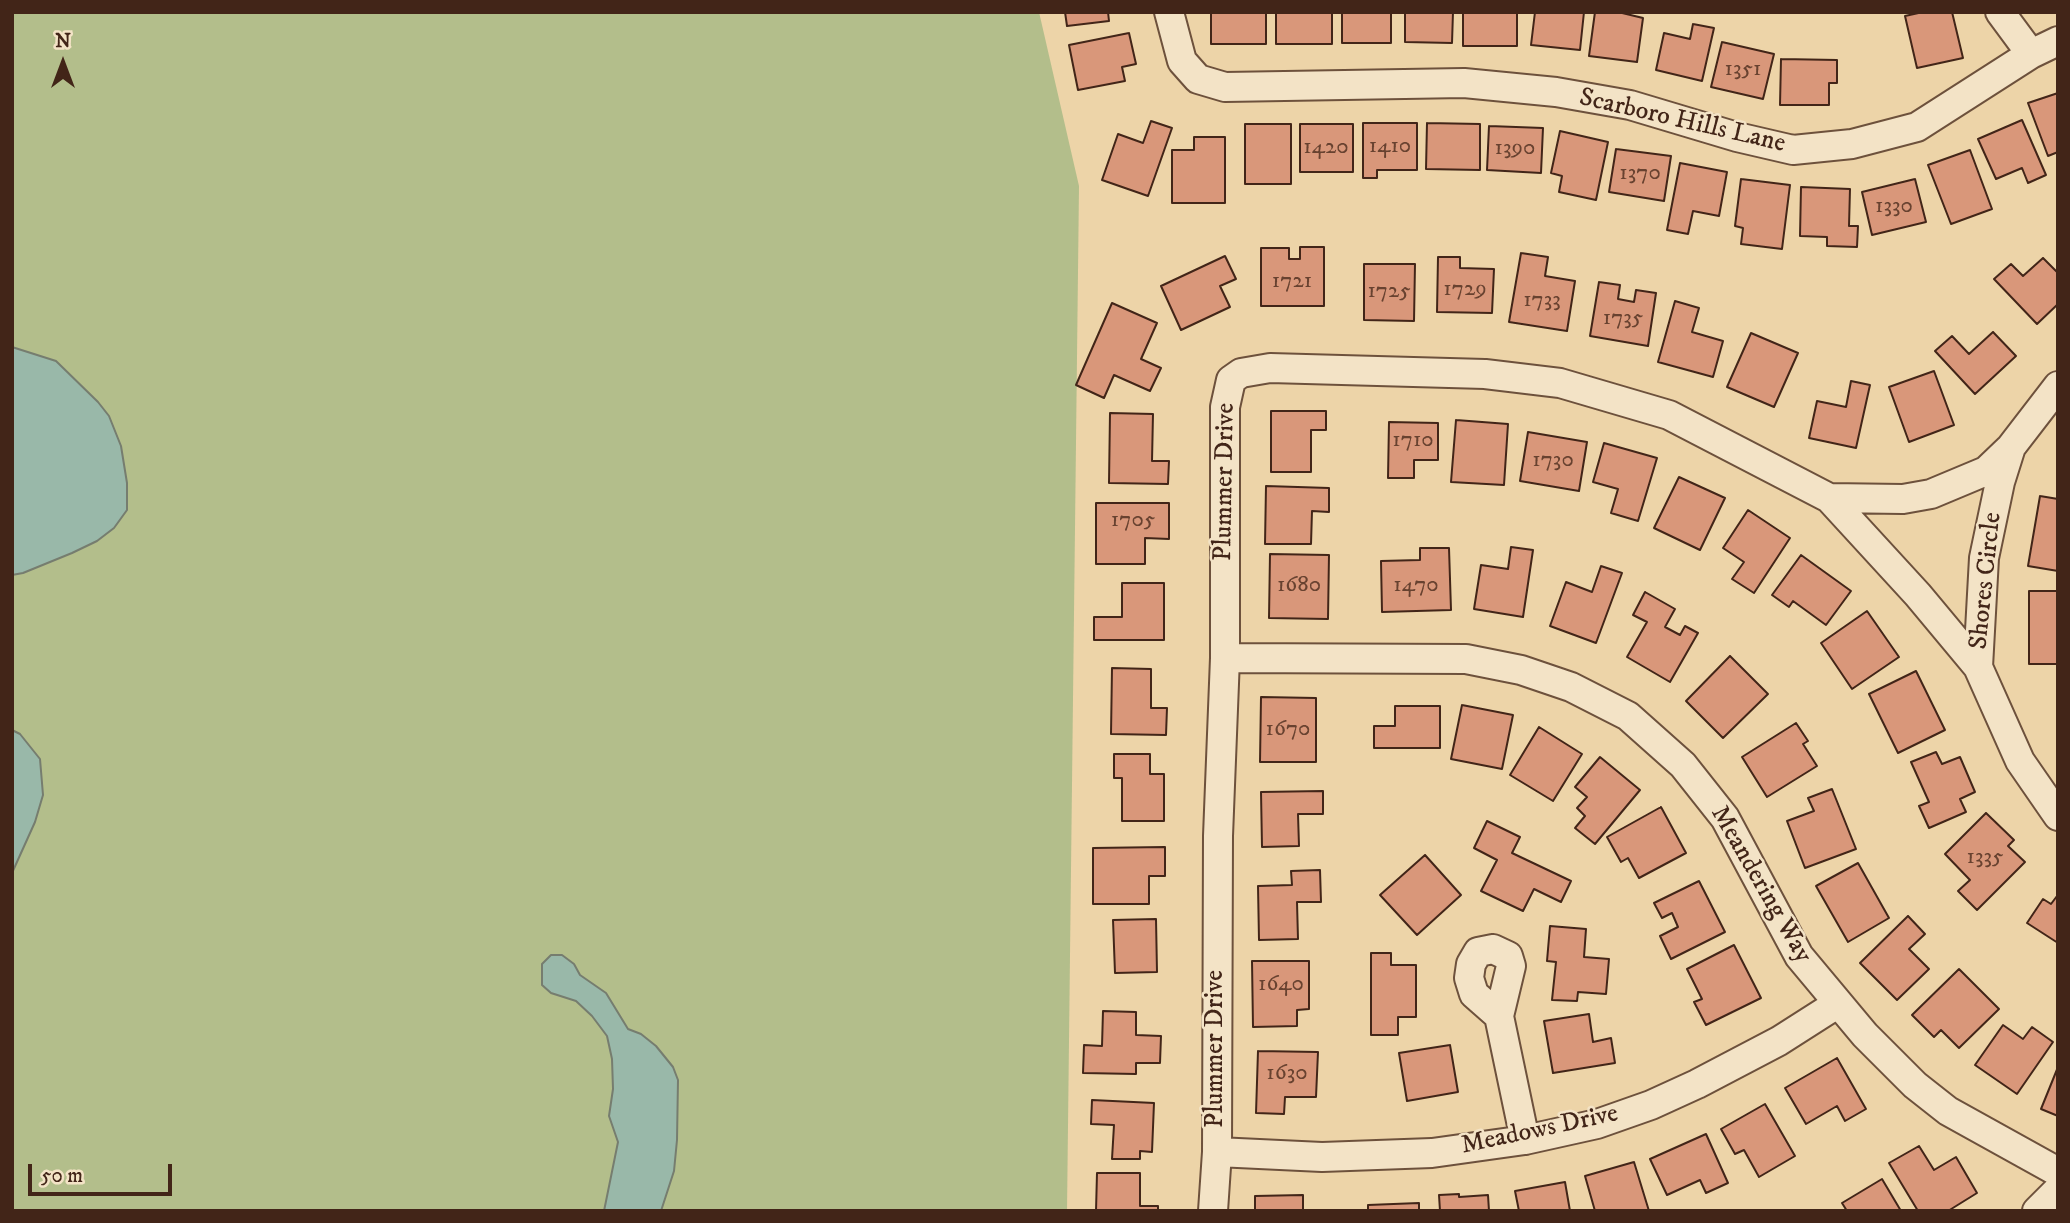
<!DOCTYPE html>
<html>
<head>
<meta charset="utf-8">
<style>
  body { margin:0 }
  #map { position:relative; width:2070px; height:1223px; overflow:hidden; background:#edd4a8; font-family:"IM FELL DW Pica",serif }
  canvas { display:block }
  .frame { position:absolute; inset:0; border:14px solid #422518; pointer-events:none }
  .north { position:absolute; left:28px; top:28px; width:70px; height:70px; -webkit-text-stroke:5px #f3e3c6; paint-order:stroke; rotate:0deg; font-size:19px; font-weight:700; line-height:28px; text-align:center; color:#422518 }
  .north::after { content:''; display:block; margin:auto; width:24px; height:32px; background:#422518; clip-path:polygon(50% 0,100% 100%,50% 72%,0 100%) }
  .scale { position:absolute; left:28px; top:1164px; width:144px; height:32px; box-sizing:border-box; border:4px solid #422518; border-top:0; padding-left:9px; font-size:21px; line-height:24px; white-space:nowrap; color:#422518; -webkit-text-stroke:5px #f3e3c6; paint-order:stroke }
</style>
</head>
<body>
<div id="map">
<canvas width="2070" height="1223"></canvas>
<div class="frame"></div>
<div class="north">N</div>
<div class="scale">50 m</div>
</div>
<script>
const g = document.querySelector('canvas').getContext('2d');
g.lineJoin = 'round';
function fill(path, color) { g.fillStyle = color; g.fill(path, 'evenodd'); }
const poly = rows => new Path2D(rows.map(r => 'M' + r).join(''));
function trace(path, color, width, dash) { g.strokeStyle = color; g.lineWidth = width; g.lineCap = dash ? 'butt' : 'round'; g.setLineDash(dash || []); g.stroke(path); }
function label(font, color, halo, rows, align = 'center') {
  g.font = font + ' "IM FELL DW Pica",serif'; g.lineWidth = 5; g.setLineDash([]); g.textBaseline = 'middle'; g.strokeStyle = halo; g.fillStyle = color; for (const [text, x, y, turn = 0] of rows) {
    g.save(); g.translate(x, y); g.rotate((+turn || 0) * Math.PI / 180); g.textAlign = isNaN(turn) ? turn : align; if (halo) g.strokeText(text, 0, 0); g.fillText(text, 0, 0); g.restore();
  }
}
const green = poly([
  [12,12,1039,12,1079,186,1067,1211,12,1211]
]);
const water = poly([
  [12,347,56,361,98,402,109,416,121,446,127,483,127,510,114,528,97,541,72,553,23,573,12,575,12,347],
  [12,730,20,734,40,759,43,795,35,822,12,873,12,730],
  [551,955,562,955,574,964,580,975,606,993,628,1029,641,1034,656,1046,673,1067,678,1080,677,1140,674,1171,661,1211,604,1211,618,1142,609,1116,613,1089,612,1059,607,1036,592,1016,576,1001,551,993,542,985,542,964,551,955]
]);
const building = poly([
  [1065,12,1108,12,1109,21,1067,26,1065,12],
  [1211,12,1266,12,1266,44,1211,44,1211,12],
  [1276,12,1332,12,1332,44,1276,44,1276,12],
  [1342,12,1391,12,1391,43,1342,43,1342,12],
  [1405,12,1453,12,1452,43,1405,42,1405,12],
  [1463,12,1517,12,1517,46,1463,46,1463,12],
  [1535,12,1584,12,1580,50,1531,45,1535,12],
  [1595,12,1618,12,1643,18,1637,62,1589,56,1595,12],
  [1923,12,1952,12,1963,58,1917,68,1905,16,1923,12],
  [1693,24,1714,28,1702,81,1656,70,1664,33,1690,39,1693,24],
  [1129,33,1136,64,1122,67,1125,81,1078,90,1069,45,1129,33],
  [1722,42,1774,54,1763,99,1711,87,1722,42],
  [1781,59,1837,60,1837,83,1829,83,1829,105,1780,105,1781,59],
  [2058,93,2058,152,2048,156,2028,103,2058,93],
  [2022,120,2046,175,2028,183,2022,168,1996,179,1978,139,2022,120],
  [1151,121,1172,128,1148,196,1102,180,1118,134,1143,143,1151,121],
  [1363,123,1417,123,1417,170,1377,170,1377,178,1363,178,1363,123],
  [1427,123,1480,124,1480,170,1426,169,1427,123],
  [1245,124,1291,124,1291,184,1245,184,1245,124],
  [1300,124,1353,124,1353,172,1300,172,1300,124],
  [1489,126,1543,128,1541,173,1487,170,1489,126],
  [1560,131,1608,142,1596,200,1559,192,1562,176,1551,173,1560,131],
  [1194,137,1225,137,1225,203,1172,203,1172,150,1194,150,1194,137],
  [1616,149,1671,156,1664,201,1609,192,1616,149],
  [1970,150,1992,209,1951,224,1928,165,1970,150],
  [1680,163,1727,172,1719,216,1693,211,1688,234,1667,230,1680,163],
  [1741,179,1790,185,1782,249,1741,244,1743,228,1735,226,1741,179],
  [1915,179,1926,222,1872,235,1862,192,1915,179],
  [1801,187,1850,189,1849,226,1858,226,1857,247,1827,246,1827,237,1800,236,1801,187],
  [1300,247,1324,247,1324,306,1261,306,1261,248,1289,248,1289,259,1300,259,1300,247],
  [1521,253,1548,257,1545,276,1575,281,1567,331,1509,322,1521,253],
  [1225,256,1236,279,1220,286,1230,307,1181,330,1161,286,1225,256],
  [1438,257,1460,257,1460,268,1494,269,1492,313,1437,312,1438,257],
  [2043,258,2058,273,2058,304,2037,324,1994,279,2011,264,2023,276,2043,258],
  [1364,264,1415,264,1414,321,1364,320,1364,264],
  [1599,282,1620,285,1618,299,1634,302,1636,290,1656,293,1648,346,1590,336,1599,282],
  [1675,301,1699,308,1692,332,1723,341,1713,377,1658,362,1675,301],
  [1112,303,1157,323,1141,359,1161,368,1150,391,1114,375,1104,398,1076,385,1112,303],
  [1993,332,2016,356,1975,394,1935,351,1952,336,1969,354,1993,332],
  [1751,333,1798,353,1774,407,1727,387,1751,333],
  [1934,371,1954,425,1909,442,1889,387,1934,371],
  [1851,381,1870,385,1856,448,1809,438,1817,401,1846,407,1851,381],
  [1271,411,1326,411,1326,430,1311,430,1311,472,1271,472,1271,411],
  [1110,413,1153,414,1152,461,1169,461,1168,484,1109,483,1110,413],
  [1456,420,1508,424,1504,485,1451,482,1456,420],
  [1389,422,1438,423,1438,460,1414,460,1414,478,1388,478,1389,422],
  [1528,432,1587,442,1579,491,1520,481,1528,432],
  [1604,443,1657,458,1638,521,1611,513,1618,489,1593,482,1604,443],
  [1679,477,1725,498,1700,550,1654,528,1679,477],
  [1266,486,1329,488,1329,512,1312,511,1311,544,1265,544,1266,486],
  [2040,496,2058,499,2058,571,2028,566,2040,496],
  [1096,503,1169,503,1169,539,1145,538,1145,564,1096,564,1096,503],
  [1748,510,1790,538,1754,593,1732,579,1744,562,1723,548,1748,510],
  [1511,547,1533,550,1523,617,1474,609,1481,565,1508,569,1511,547],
  [1420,548,1449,548,1451,610,1382,612,1381,561,1420,560,1420,548],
  [1270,554,1329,555,1328,619,1269,618,1270,554],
  [1801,555,1851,591,1826,625,1793,601,1789,607,1772,595,1801,555],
  [1601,566,1622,573,1596,643,1550,626,1566,582,1592,592,1601,566],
  [1122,583,1164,583,1164,640,1094,640,1094,617,1122,617,1122,583],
  [2029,591,2058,591,2058,664,2029,664,2029,591],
  [1645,592,1675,609,1665,627,1680,635,1685,626,1698,633,1670,682,1627,657,1647,622,1633,615,1645,592],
  [1867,611,1899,657,1852,689,1821,643,1867,611],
  [1730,656,1768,694,1723,738,1686,701,1730,656],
  [1112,668,1151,669,1151,708,1167,708,1166,735,1111,734,1112,668],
  [1916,671,1945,730,1898,753,1869,694,1916,671],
  [1261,697,1316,698,1316,762,1260,762,1261,697],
  [1462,705,1513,715,1502,769,1451,759,1462,705],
  [1395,706,1440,706,1440,748,1374,748,1374,726,1395,726,1395,706],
  [1796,723,1808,741,1803,744,1817,766,1767,797,1742,757,1796,723],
  [1539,727,1582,754,1553,801,1510,775,1539,727],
  [1936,752,1942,764,1960,757,1975,792,1960,799,1966,812,1929,828,1919,806,1929,802,1911,762,1936,752],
  [1114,754,1150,754,1150,774,1164,774,1164,821,1122,821,1122,778,1114,778,1114,754],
  [1600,757,1640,790,1595,844,1575,828,1585,816,1577,808,1587,797,1575,787,1600,757],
  [1832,789,1856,849,1805,868,1787,821,1814,811,1808,798,1832,789],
  [1323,791,1323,814,1298,814,1299,846,1262,847,1261,792,1323,791],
  [1661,807,1686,853,1639,878,1628,858,1621,862,1607,837,1661,807],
  [1986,813,2014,840,2008,846,2025,862,1977,910,1958,891,1970,880,1945,854,1986,813],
  [1487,821,1520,837,1512,853,1571,881,1561,902,1534,889,1523,911,1481,891,1497,860,1474,848,1487,821],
  [1165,847,1165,876,1149,876,1149,904,1093,904,1093,848,1165,847],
  [1425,855,1461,895,1417,935,1380,895,1425,855],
  [1858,863,1889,918,1848,942,1816,886,1858,863],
  [1320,870,1321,902,1297,902,1298,939,1259,940,1258,886,1292,885,1291,871,1320,870],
  [1699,881,1725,932,1671,959,1660,936,1678,927,1672,913,1662,918,1654,903,1699,881],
  [2057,896,2058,896,2058,943,2027,923,2043,899,2051,904,2057,896],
  [1908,916,1925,934,1909,949,1929,969,1897,1000,1860,963,1908,916],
  [1156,919,1157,972,1115,973,1113,920,1156,919],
  [1550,926,1586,929,1584,957,1609,959,1606,994,1578,992,1577,1001,1552,1000,1556,962,1547,961,1550,926],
  [1734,945,1761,998,1706,1025,1694,1002,1702,999,1687,969,1734,945],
  [1371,953,1391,953,1391,965,1416,965,1416,1017,1398,1017,1398,1035,1371,1035,1371,953],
  [1252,961,1309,961,1309,1009,1297,1010,1297,1026,1253,1027,1252,961],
  [1959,969,1999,1009,1959,1048,1941,1030,1934,1037,1912,1015,1959,969],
  [1103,1011,1136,1012,1136,1035,1161,1036,1160,1063,1136,1063,1136,1074,1083,1073,1084,1045,1102,1046,1103,1011],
  [1589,1014,1593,1042,1611,1038,1615,1063,1553,1073,1544,1021,1589,1014],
  [2003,1025,2023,1039,2032,1027,2053,1042,2017,1094,1975,1065,2003,1025],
  [1450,1045,1458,1092,1407,1101,1399,1053,1450,1045],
  [1258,1051,1318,1052,1316,1097,1285,1097,1284,1114,1256,1113,1258,1051],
  [1837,1058,1866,1109,1845,1121,1837,1106,1806,1124,1785,1088,1837,1058],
  [2058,1067,2058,1116,2041,1109,2058,1067],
  [1092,1100,1154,1103,1152,1152,1140,1151,1140,1159,1112,1159,1114,1125,1091,1124,1092,1100],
  [1765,1104,1795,1156,1759,1177,1744,1150,1735,1154,1721,1129,1765,1104],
  [1706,1134,1728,1183,1706,1193,1700,1180,1667,1195,1650,1159,1706,1134],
  [1919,1146,1934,1170,1956,1157,1977,1193,1948,1211,1918,1211,1889,1163,1919,1146],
  [1634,1162,1649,1211,1595,1211,1585,1176,1634,1162],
  [1097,1173,1140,1173,1140,1206,1158,1206,1158,1211,1096,1211,1097,1173],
  [1882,1179,1901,1211,1847,1211,1842,1203,1882,1179],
  [1565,1182,1570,1211,1519,1211,1515,1191,1565,1182],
  [1459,1194,1459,1197,1488,1195,1489,1211,1440,1211,1439,1195,1459,1194],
  [1303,1195,1303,1211,1255,1211,1255,1196,1303,1195],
  [1419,1203,1419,1211,1368,1211,1368,1205,1419,1203]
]);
const minor = poly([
  [1169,12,1182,61,1198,79,1225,87,1464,83,1556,92,1630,105,1737,137,1793,150,1852,144,1917,127,2031,54,2058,41],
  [2000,12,2031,54],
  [2058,386,2011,447,2000,482,1984,558,1978,667,2020,761,2058,816],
  [1829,498,1903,499,1931,494,1986,471,2009,449],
  [1225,658,1466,659,1521,670,1571,687,1628,716,1683,765,1725,818,1799,956,1865,1035,1915,1085,1948,1111,2058,1172],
  [1493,949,1508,956,1511,966,1499,1016,1474,994,1469,978,1471,964,1478,952,1493,949],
  [1499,1016,1525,1140],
  [1217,1152,1322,1157,1432,1153,1525,1140,1597,1124,1651,1105,1697,1084,1779,1041,1837,1004],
  [1213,1211,1217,1152,1218,836,1225,658,1225,407,1231,380,1241,373,1270,368,1485,374,1560,383,1669,415,1829,498,1918,595,1978,667],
  [2037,1211,2058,1190]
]);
const numberNames = [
  ["1351",1743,70],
  ["1410",1390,147],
  ["1420",1326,148],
  ["1390",1515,149],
  ["1370",1640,174],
  ["1330",1894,207],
  ["1721",1292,282],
  ["1729",1465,290],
  ["1725",1389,292],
  ["1733",1542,301],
  ["1735",1623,319],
  ["1710",1413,441],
  ["1730",1553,461],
  ["1705",1133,521],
  ["1680",1299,586],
  ["1470",1416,586],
  ["1670",1288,730],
  ["1335",1985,858],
  ["1640",1281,985],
  ["1630",1287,1074]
];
const streetNames = [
  ["Scarboro Hills Lane",1682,122,13],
  ["Plummer Drive",1226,482,-89],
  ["Shores Circle",1987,581,-84],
  ["Meandering Way",1760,885,60],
  ["Plummer Drive",1217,1049,-90],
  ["Meadows Drive",1540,1131,-12]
];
fill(green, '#b3be8b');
fill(water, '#99b8a9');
trace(water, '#767d6f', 2);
fill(building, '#d9977a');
trace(building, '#422518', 2);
trace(minor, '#6d513c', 32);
trace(minor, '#f3e3c6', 28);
label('23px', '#684230', null, numberNames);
label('26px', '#422518', '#f3e3c6', streetNames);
</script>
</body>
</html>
